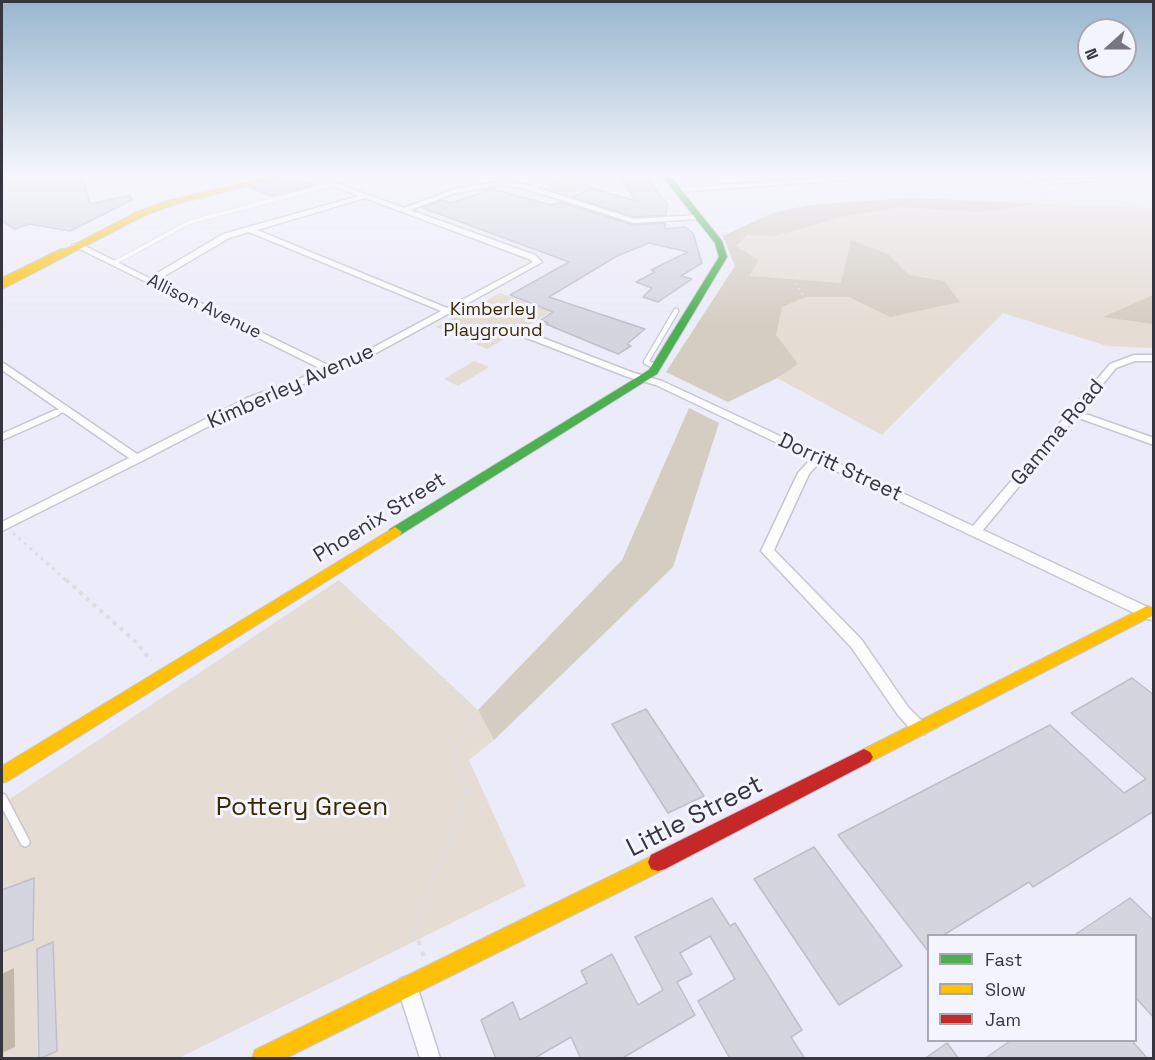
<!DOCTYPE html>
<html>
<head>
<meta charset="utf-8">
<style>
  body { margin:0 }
  #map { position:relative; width:1155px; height:1060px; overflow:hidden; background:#ecebf9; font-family:"Space Grotesk",sans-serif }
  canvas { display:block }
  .frame { position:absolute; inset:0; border:3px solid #373640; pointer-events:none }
  .legend { position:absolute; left:927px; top:934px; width:210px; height:108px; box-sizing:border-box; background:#f4f4fe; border:2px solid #a8a8b2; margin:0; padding:8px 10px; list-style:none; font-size:18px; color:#373640 }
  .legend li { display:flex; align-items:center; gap:12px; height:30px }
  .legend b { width:30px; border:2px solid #a8a8b2 }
  .north { position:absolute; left:1077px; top:18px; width:60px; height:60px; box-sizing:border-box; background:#f4f4fe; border:2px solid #a8a8b2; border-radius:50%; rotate:249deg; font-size:16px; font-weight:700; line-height:24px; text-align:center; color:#373640 }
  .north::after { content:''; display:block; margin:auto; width:21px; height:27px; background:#767581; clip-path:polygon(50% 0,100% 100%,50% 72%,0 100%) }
</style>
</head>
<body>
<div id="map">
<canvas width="1155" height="1060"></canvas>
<div class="frame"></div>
<ul class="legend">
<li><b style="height:8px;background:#4caf50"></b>Fast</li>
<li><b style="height:8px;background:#ffc107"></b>Slow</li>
<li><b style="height:8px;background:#c62828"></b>Jam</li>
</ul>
<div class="north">N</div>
</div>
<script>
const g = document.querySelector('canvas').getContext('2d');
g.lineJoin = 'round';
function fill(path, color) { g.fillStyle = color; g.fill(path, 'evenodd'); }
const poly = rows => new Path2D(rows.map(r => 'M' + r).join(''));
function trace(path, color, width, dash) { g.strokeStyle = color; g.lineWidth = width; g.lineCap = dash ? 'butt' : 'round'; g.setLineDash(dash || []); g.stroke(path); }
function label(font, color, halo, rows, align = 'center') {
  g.font = font + ' "Space Grotesk",sans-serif'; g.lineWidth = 6; g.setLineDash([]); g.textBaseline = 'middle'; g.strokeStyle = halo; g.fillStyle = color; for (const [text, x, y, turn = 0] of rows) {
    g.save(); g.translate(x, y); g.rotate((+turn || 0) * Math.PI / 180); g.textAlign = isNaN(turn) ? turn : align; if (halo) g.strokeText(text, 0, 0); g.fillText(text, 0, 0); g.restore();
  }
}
const green = poly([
  [553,181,592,186,564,197,541,190],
  [911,198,1153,208,1153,348,1107,346,1003,313,882,435,777,378,728,402,666,372,735,266,723,236,770,214,809,205],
  [500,293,551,312,487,349,436,327],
  [474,361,489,367,458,386,444,379],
  [339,580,478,710,494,740,469,760,526,886,179,1058,2,1058,2,804]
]);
const forest = poly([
  [911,198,1034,204,981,212,900,207,842,217,774,236,747,235,736,246,758,260,750,276,841,283,851,240,888,254,909,275,944,281,960,302,890,317,849,297,806,297,782,307,776,335,798,364,777,378,728,402,666,372,735,266,723,236,770,214,809,205],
  [1153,295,1153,324,1103,317],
  [689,408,719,423,673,567,494,740,478,710,622,560]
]);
const water = poly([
  [14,968,15,1047,2,1053,2,974]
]);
const building = poly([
  [2,177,13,177,25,182,44,177,83,177,90,204,130,195,132,200,70,231,29,224,15,229,2,221,2,177],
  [284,177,294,177,314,185,272,196,250,188,284,177],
  [619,177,646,178,667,203,666,215,634,217,572,197,592,188,636,201,619,177],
  [493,189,551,205,560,202,633,225,665,223,665,229,685,227,693,233,702,263,681,276,692,279,658,302,643,297,652,288,636,282,655,272,651,270,688,252,649,243,617,256,549,297,645,329,627,344,631,346,618,354,546,324,548,323,541,320,553,312,510,295,569,262,423,208,442,200,451,203,493,189],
  [1132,678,1154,695,1154,811,1033,887,1029,882,942,936,928,936,928,951,838,835,1050,725,1124,793,1146,779,1071,713,1132,678],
  [646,709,704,796,668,813,612,724,646,709],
  [814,847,902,966,839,1005,754,879,814,847],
  [34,878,33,940,2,952,2,890,34,878],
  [712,898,730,926,735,923,802,1030,791,1037,805,1059,730,1059,698,1001,735,979,710,936,680,953,692,974,677,982,695,1015,621,1059,581,1059,571,1037,533,1059,496,1059,481,1020,513,1002,520,1020,587,983,581,971,612,954,638,1005,663,990,635,937,712,898],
  [1130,898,1154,921,1154,1018,1136,998,1136,936,1073,936,1130,898],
  [53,942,57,1051,39,1059,37,949,53,942],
  [1010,1041,1132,1041,1148,1059,984,1059,1010,1041],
  [947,1043,959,1059,924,1059,947,1043]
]);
const pathFar4 = poly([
  [1037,192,1057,208]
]);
const pathFar3 = poly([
  [795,283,807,301],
  [465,314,506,321,516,328]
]);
const pathFar2 = poly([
  [13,533,68,582]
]);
const pathFar1 = poly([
  [66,580,136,642,151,661],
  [337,585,464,702,472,718,469,733,453,753,454,767,467,793]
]);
const path = poly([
  [424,956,415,932,467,792]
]);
const laneFar3 = poly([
  [114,263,190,222,333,184]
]);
const laneFar2 = poly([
  [656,367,646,362,676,311],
  [52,415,65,409]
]);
const laneFar1 = poly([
  [2,437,56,413]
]);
const lane = poly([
  [2,798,25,842]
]);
const street = poly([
  [310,177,319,177,404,208,455,189,504,181,532,186,547,177,554,177,538,188,634,219,698,215,701,217,698,219,634,223,523,188,504,185,456,193,410,210,535,255,542,262,454,311,454,314,448,314,354,365,255,402,142,461,2,531,2,522,129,458,2,370,2,363,5,364,137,454,247,398,323,370,72,245,79,243,149,278,223,234,359,196,310,177],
  [365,198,529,259,533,262,447,308,257,230,365,198],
  [249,232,441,311,348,361,332,367,156,281,229,238,249,232],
  [835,177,866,177,863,179,677,192,674,190,677,188,835,177],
  [1013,177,1023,177,1037,181,1122,177,1119,179,1037,185,1013,177],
  [522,330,634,373,662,381,973,526,1110,364,1134,355,1154,355,1154,361,1135,361,1116,368,1080,412,1154,438,1154,445,1076,417,983,530,1154,610,1154,620,1147,619,819,463,809,474,774,550,861,639,908,707,925,724,928,729,925,734,920,735,915,734,898,715,851,647,761,551,798,473,811,459,656,385,628,377,519,335,518,333,522,330],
  [407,976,414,979,417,986,440,1058,420,1058,397,986,400,979,407,976]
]);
const fast = poly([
  [663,177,671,177,722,241,727,257,657,374,400,535,390,535,388,532,390,529,649,370,719,257,715,243,663,177]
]);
const slow = poly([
  [268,177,281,177,173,205,143,216,2,289,2,278,61,249,66,249,137,212,167,201,268,177],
  [395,527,402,532,400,535,8,781,2,783,2,766,395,527],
  [1147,606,1152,608,1152,616,870,762,864,765,858,762,855,757,858,752,1147,606],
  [658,853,665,855,668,862,665,869,286,1058,252,1058,255,1050,658,853]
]);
const jam = poly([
  [864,749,870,752,873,757,870,762,665,869,658,871,651,869,648,862,651,855,864,749]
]);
const farStreetnames = [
  ["Allison Avenue",204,307,26]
];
const farParknames = [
  ["Kimberley",493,310],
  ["Playground",493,331]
];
const streetNames = [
  ["Kimberley Avenue",291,387,-24],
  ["Gamma Road",1058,433,-50],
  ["Dorritt Street",840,468,25],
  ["Phoenix Street",380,518,-32]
];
const nearParknames = [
  ["Pottery Green",302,808]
];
const nearStreetnames = [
  ["Little Street",695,817,-27]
];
fill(green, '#e5ddd3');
fill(forest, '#d4cdc2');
fill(water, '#c1b9a7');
fill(building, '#d5d5e0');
trace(building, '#bfbec9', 1.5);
trace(laneFar3, '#c6c6d0', 5);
trace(laneFar2, '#c6c6d0', 7);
trace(laneFar1, '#c6c6d0', 9);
trace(lane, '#c6c6d0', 12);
trace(street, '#c6c6d0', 3);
trace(fast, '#c6c6d0', 2);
trace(slow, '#c6c6d0', 2);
trace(jam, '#c6c6d0', 2);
trace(pathFar4, '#dddde0', 1.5, [1.5, 3]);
trace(pathFar3, '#dddde0', 2, [2, 4]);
trace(pathFar2, '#dddde0', 3, [3, 4.5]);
trace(pathFar1, '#dddde0', 4, [4, 5]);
trace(path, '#dddde0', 4.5, [4.5, 7]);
trace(laneFar3, '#fcfcfe', 4);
trace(laneFar2, '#fcfcfe', 4.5);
trace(laneFar1, '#fcfcfe', 6);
trace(lane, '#fcfcfe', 9);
fill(street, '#fcfcfe');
fill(fast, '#4caf50');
fill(slow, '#ffc107');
fill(jam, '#c62828');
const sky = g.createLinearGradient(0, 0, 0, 325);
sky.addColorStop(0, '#98b6ce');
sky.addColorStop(0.54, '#f6f6fc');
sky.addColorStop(1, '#f6f6fc00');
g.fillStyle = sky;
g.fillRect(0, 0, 1155, 325);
label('18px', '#373640', '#f4f4fe', farStreetnames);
label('18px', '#392a01', '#f4f4fe', farParknames);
label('21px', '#373640', '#f4f4fe', streetNames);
label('26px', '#392a01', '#f4f4fe', nearParknames);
label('26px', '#373640', '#f4f4fe', nearStreetnames);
</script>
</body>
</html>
